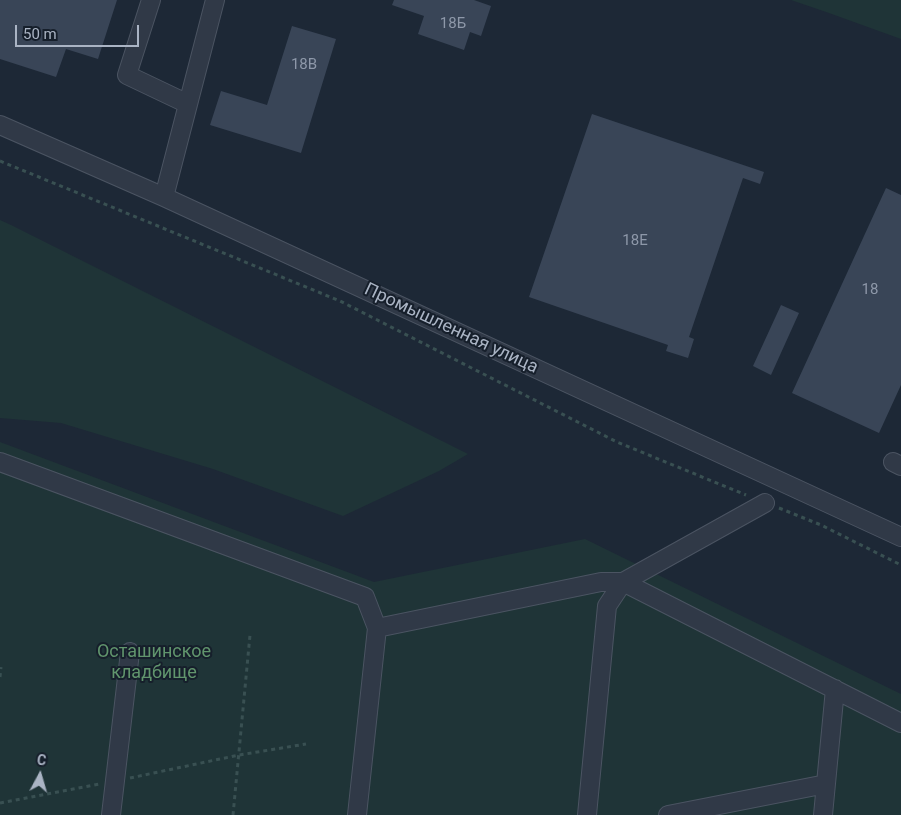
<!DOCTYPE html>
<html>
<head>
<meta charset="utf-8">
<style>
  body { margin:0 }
  #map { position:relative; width:901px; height:815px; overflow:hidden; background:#1d2836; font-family:Roboto,sans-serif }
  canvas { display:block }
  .north { position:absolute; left:15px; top:750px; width:50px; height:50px; -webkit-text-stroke:4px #161f2b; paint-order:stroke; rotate:6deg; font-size:14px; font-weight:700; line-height:20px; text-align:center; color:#aab4c4 }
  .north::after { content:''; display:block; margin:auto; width:18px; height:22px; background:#aab4c4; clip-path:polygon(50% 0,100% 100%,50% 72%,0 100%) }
  .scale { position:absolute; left:15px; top:25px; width:124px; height:22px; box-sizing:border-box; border:2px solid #aab4c4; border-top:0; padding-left:6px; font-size:15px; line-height:18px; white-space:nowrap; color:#aab4c4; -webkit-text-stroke:4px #161f2b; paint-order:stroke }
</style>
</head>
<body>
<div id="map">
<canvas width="901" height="815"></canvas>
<div class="north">С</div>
<div class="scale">50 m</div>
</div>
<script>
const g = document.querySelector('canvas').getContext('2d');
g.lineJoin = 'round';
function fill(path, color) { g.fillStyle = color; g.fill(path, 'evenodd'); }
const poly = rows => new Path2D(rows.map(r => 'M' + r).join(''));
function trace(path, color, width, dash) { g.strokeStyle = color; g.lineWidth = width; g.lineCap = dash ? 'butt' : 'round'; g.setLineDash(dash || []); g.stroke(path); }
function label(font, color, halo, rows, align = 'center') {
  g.font = font + ' Roboto,sans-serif'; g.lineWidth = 4; g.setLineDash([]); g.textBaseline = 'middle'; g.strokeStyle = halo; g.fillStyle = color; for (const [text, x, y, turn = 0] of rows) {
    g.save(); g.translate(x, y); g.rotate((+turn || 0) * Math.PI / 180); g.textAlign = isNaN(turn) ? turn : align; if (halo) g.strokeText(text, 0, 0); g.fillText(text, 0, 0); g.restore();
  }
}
const green = poly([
  [791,0,901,0,901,39,829,13],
  [0,220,11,225,468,454,439,471,343,516,213,469,61,423,0,418],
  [0,442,374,582,585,539,901,694,901,815,0,815]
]);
const building = poly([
  [0,0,117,0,98,59,66,49,56,77,0,59],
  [394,0,474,0,491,6,481,36,470,32,464,50,418,34,424,16,392,5],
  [292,26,336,39,301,153,210,125,221,91,267,105],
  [592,114,764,172,760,184,743,178,689,337,694,339,688,358,666,351,668,345,529,297],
  [886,188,901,195,901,385,879,433,792,393],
  [781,305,799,313,771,375,753,366]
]);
const path = poly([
  [0,161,340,301,617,442,746,495],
  [779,508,821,525,901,565],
  [0,677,1,667],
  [130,778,239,755,306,744],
  [0,803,99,784],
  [233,815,250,635]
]);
const minor = poly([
  [151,0,127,75,188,104],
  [0,125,164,197,901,537],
  [164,197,215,0],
  [0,462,365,597,377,628],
  [893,462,901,466],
  [111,815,130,652],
  [357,815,377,628,601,582,623,582,901,723],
  [587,815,607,606,623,582,765,503],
  [668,815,826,784],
  [823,815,835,689]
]);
const numberNames = [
  ["18Б",453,24],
  ["18В",304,65],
  ["18Е",635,241],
  ["18",870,290]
];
const streetNames = [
  ["Промышленная улица",451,329,25]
];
const parkNames = [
  ["Осташинское",154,652],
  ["кладбище",154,673]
];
fill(green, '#1f3437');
fill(building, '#394557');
trace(minor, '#4b5462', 20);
trace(path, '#395052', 3, [4, 4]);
trace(minor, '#303947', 18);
label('15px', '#8e98a9', null, numberNames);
label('18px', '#aab4c4', '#161f2b', streetNames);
label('18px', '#61956d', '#161f2b', parkNames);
</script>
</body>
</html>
